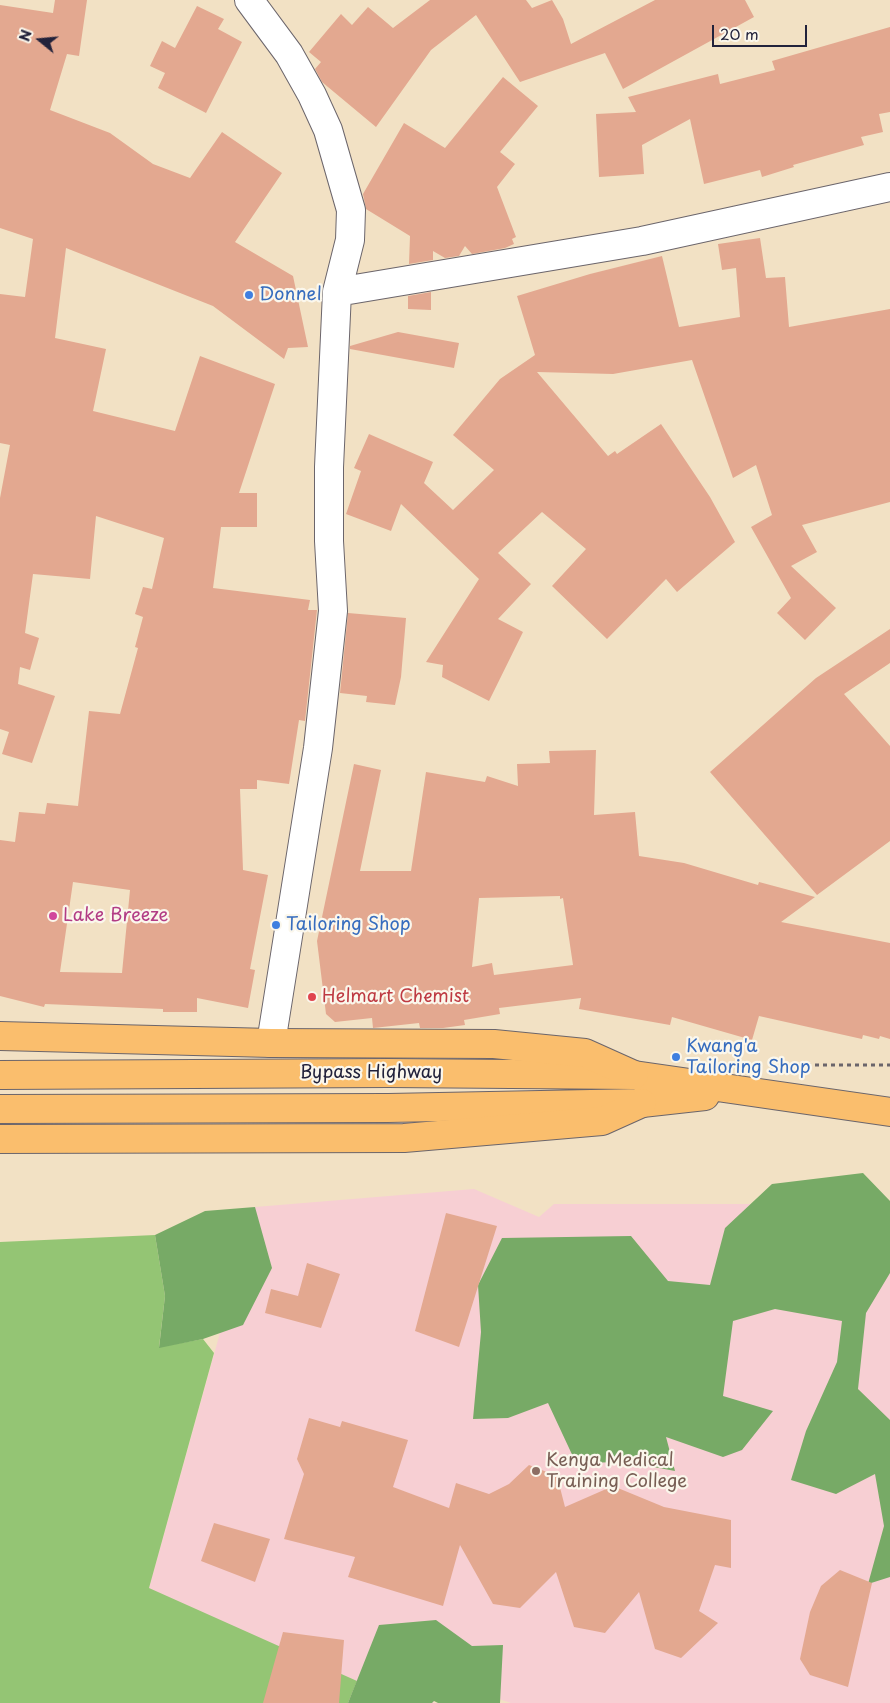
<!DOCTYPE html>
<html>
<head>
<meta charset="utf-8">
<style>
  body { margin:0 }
  #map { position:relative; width:890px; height:1703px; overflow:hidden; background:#f2e1c4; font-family:"Playpen Sans",sans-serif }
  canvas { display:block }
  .north { position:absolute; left:15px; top:15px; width:50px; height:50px; -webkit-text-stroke:4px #fbf7ec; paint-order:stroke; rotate:287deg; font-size:14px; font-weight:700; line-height:20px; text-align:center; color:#22223b }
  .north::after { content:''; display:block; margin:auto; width:18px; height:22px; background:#22223b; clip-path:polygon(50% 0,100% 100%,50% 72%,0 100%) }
  .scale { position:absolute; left:712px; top:25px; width:95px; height:22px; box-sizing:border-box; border:2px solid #22223b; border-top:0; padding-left:6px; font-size:15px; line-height:18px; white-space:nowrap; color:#22223b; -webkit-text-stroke:4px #fbf7ec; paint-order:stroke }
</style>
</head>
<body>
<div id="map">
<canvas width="890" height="1703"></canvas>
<div class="north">N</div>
<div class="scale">20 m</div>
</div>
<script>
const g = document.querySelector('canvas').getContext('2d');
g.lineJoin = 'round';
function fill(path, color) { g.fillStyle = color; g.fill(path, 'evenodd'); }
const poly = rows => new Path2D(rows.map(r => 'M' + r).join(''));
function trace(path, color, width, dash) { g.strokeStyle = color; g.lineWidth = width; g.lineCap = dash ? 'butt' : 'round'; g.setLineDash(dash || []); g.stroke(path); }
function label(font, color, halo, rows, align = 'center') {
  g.font = font + ' "Playpen Sans",sans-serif'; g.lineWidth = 4.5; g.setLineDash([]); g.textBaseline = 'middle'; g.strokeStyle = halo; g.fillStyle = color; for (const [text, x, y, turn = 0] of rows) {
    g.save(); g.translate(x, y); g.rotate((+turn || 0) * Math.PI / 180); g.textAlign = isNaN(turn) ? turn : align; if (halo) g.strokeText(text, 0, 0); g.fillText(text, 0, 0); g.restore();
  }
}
const built = poly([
  [474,1189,539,1217,554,1204,890,1204,890,1703,511,1703,444,1681,433,1703,205,1703,149,1588,255,1207]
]);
const green = poly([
  [155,1235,165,1296,159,1347,203,1339,214,1353,149,1588,357,1681,348,1703,0,1703,0,1242]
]);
const forest = poly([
  [863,1173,890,1201,890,1273,866,1313,858,1389,890,1420,890,1577,868,1584,884,1526,875,1474,836,1494,791,1480,806,1431,837,1362,842,1321,775,1309,733,1321,723,1396,773,1411,742,1450,723,1457,666,1437,675,1471,627,1462,576,1463,548,1403,508,1418,473,1419,481,1332,478,1285,502,1238,631,1236,668,1281,710,1285,725,1228,772,1184],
  [255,1207,272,1268,243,1325,203,1339,159,1348,165,1296,155,1235,205,1211],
  [436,1620,472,1646,503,1645,500,1703,438,1703,434,1701,432,1703,348,1703,379,1625]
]);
const building = poly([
  [55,0,87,0,79,56,67,54,50,110,110,133,153,164,190,178,222,132,282,173,235,242,293,276,308,347,288,348,284,359,213,306,66,248,55,338,106,349,93,411,175,431,200,356,275,384,239,493,257,493,257,527,221,527,213,588,310,600,308,610,317,610,305,721,299,720,289,784,257,780,257,789,240,789,243,870,268,875,250,969,255,970,248,1008,197,998,197,1012,163,1012,163,1009,45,1004,44,1007,0,996,0,840,15,842,19,812,45,814,47,803,78,806,89,711,120,714,138,648,135,647,143,617,135,614,143,587,152,589,164,538,96,516,90,579,33,574,25,633,39,638,30,670,20,667,18,684,55,696,32,763,2,754,9,732,0,729,0,498,10,445,0,443,0,294,25,297,33,239,0,228,0,5,53,13],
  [73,882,130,890,122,973,60,972],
  [430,0,526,0,532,8,552,0,563,19,571,44,655,0,745,0,754,17,623,89,605,53,520,82,476,15,431,50,376,127,322,82,315,69,321,62,309,52,341,14,352,25,368,7,393,28],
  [197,6,224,19,218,29,242,42,206,113,158,88,165,73,150,66,162,41,175,48],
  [890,27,890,112,879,114,883,132,861,137,864,145,793,165,794,167,762,177,760,170,704,184,690,119,642,145,644,174,599,177,596,114,636,112,628,97,718,74,720,84,775,70,772,61],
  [503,77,538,106,500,152,515,164,497,187,516,237,512,239,514,244,505,248,472,254,465,246,459,256,445,258,433,251,433,260,409,264,410,236,366,209,363,194,404,123,445,148],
  [760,238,766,278,785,277,789,327,890,309,890,502,802,525,817,552,791,566,836,608,805,640,777,613,791,598,751,527,772,515,756,465,733,478,692,360,613,374,537,372,608,456,615,451,617,454,661,424,710,497,735,542,677,592,666,579,607,639,552,586,586,549,542,512,498,553,531,584,498,619,523,632,489,701,442,677,443,665,426,662,479,579,401,504,391,531,346,514,361,471,354,468,369,434,433,462,424,483,453,510,494,470,453,435,500,379,535,355,517,296,590,274,662,256,679,327,740,317,736,268,722,270,718,244],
  [431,292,431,310,408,309,408,296],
  [398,332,459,343,454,368,350,349,350,346],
  [348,613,406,618,401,677,395,705,366,702,367,696,340,693],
  [890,629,890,663,844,694,890,746,890,841,817,895,710,772,816,678],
  [596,750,594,815,635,812,639,856,684,863,758,885,759,882,815,897,781,922,890,943,890,1039,880,1036,879,1039,863,1035,862,1039,759,1016,752,1040,672,1017,670,1025,579,1009,581,998,499,1008,500,1014,464,1020,465,1025,443,1028,420,1028,419,1023,373,1028,372,1018,335,1022,326,1014,317,941,354,764,381,770,360,871,411,871,426,772,485,782,487,776,518,786,517,764,550,763,549,751],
  [560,896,560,899,563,898,573,965,494,975,492,963,472,967,479,898],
  [446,1213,497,1226,459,1347,415,1331],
  [307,1263,340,1274,321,1328,265,1313,271,1289,298,1296],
  [309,1418,340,1427,342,1421,408,1440,393,1487,449,1508,456,1483,489,1494,509,1484,529,1465,557,1476,565,1507,613,1486,664,1507,731,1520,731,1568,715,1565,699,1611,718,1623,681,1658,655,1649,639,1592,605,1633,574,1627,556,1572,520,1608,493,1604,460,1545,443,1606,348,1577,355,1557,284,1539,304,1474,297,1459],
  [214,1523,270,1539,255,1582,201,1561],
  [840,1570,872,1583,848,1687,810,1675,800,1659,810,1612,821,1586],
  [283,1632,344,1640,339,1703,263,1703]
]);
const path = poly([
  [791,1065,890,1065]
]);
const minor = poly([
  [249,0,289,54,312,95,328,130,351,210,350,240,337,292,329,467,329,541,333,611,318,748,271,1043],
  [337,292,642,241,890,187]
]);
const major = poly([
  [0,1075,388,1073,634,1075,890,1112],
  [0,1109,388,1108,642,1103,705,1096]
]);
const highway = poly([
  [0,1036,271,1043,494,1044,585,1053,634,1075],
  [0,1139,404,1138,602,1121,642,1103]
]);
const markers = [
  [249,295,5,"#3f7fe0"],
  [53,916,5,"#d1479c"],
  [276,925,5,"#3f7fe0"],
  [312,997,5,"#e0444e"],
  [676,1057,5,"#3f7fe0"],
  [536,1471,5,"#8d6e63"]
];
const shopNames = [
  ["Donnel",259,295],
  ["Tailoring Shop",286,925],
  ["Kwang'a",686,1047],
  ["Tailoring Shop",686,1068]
];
const hotelNames = [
  ["Lake Breeze",63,916]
];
const healthNames = [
  ["Helmart Chemist",322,997]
];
const streetNames = [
  ["Bypass Highway",371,1073]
];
const educationNames = [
  ["Kenya Medical",546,1461],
  ["Training College",546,1482]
];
fill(built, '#f7cfd3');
fill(green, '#94c574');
fill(forest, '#7a6');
fill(building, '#e3a890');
trace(minor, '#6b656b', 30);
trace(major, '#6b656b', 30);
trace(highway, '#6b656b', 30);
trace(path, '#6b656b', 3, [4, 4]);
trace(minor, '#fff', 28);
trace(major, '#fabe6d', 28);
trace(highway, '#fabe6d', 28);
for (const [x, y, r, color] of markers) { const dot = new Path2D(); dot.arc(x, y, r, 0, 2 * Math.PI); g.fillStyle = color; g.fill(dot); trace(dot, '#fbf7ec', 2); }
label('18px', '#366cbe', '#fbf7ec', shopNames, 'left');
label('18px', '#b23c85', '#fbf7ec', hotelNames, 'left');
label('18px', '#be3a42', '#fbf7ec', healthNames, 'left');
label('18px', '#22223b', '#fbf7ec', streetNames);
label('18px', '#785e54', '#fbf7ec', educationNames, 'left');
</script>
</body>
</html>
